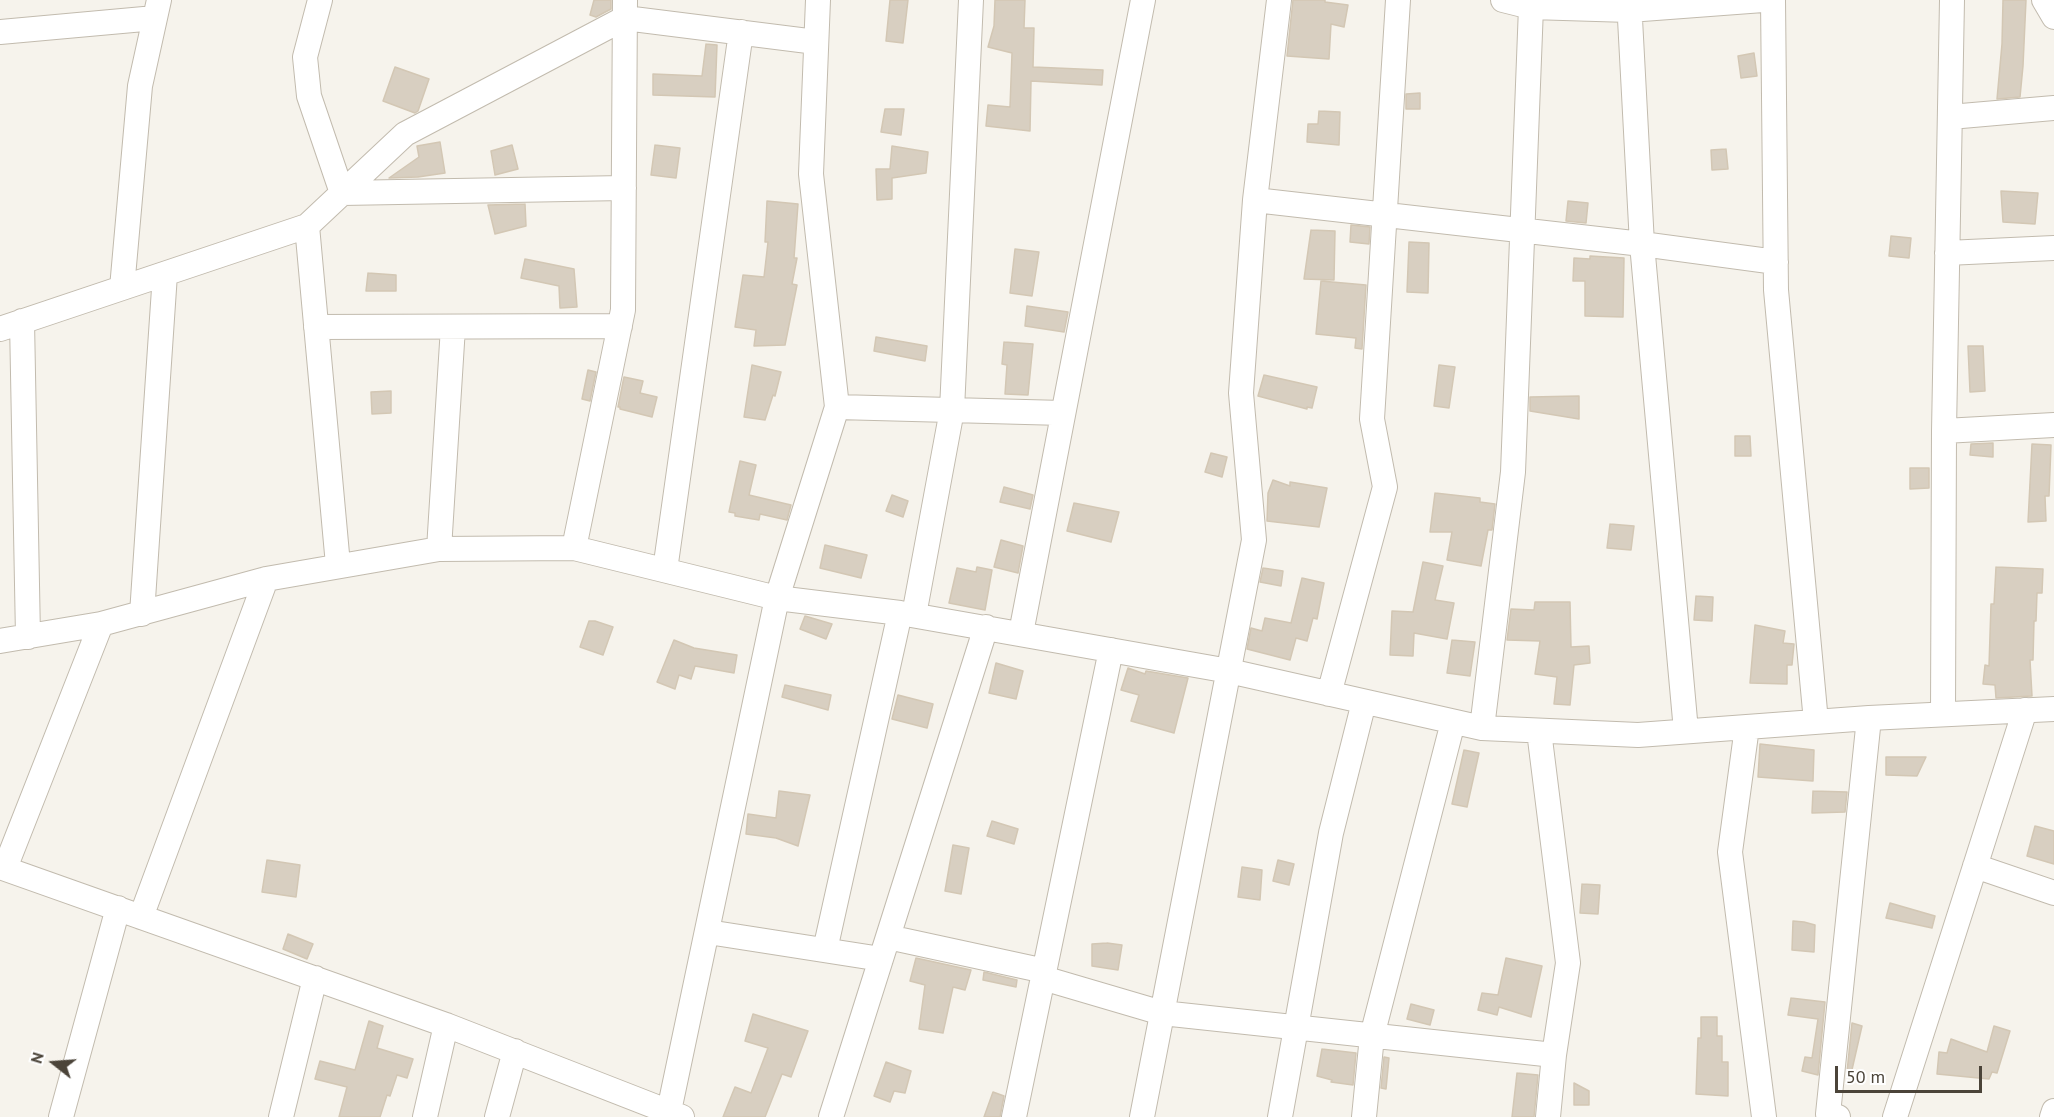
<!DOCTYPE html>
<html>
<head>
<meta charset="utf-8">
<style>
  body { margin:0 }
  #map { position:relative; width:2054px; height:1117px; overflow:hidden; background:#f6f3ec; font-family:"PT Sans",sans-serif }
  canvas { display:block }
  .north { position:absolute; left:24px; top:1033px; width:60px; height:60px; -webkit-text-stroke:4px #fff; paint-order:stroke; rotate:287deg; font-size:16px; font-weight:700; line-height:24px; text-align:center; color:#4b4439 }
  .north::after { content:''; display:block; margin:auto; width:21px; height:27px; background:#4b4439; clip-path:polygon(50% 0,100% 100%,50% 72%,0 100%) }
  .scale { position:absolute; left:1835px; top:1066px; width:147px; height:27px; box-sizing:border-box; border:3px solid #4b4439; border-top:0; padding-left:8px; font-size:18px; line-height:21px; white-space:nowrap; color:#4b4439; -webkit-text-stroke:4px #fff; paint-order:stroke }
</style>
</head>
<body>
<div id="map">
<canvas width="2054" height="1117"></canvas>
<div class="north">N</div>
<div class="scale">50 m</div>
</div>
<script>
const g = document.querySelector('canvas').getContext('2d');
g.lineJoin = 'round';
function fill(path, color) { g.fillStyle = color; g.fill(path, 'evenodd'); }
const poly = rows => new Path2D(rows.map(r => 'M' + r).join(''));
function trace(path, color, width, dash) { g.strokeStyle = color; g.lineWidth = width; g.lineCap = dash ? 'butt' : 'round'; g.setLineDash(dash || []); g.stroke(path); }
const building = poly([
  [594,0,611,0,611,9,596,17,590,15,594,0],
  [890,0,908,0,903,43,886,41,890,0],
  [995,0,1025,0,1024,28,1034,28,1033,67,1103,70,1102,85,1031,81,1030,131,986,126,988,105,1010,107,1012,53,988,47,994,26,995,0],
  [1293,0,1325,0,1325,2,1348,5,1344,27,1331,24,1329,59,1287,56,1293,0],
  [2003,0,2026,0,2023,66,2020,97,1997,99,2002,44,2003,0],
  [706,44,717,45,715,97,653,95,653,74,702,76,706,44],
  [1754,53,1757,76,1741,78,1738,56,1754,53],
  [395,67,429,79,418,111,415,113,383,101,395,67],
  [1420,93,1420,109,1406,109,1406,94,1420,93],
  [885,109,904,109,901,135,881,132,885,109],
  [1319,111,1340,112,1339,145,1307,142,1308,124,1318,124,1319,111],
  [440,142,445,173,418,177,389,178,419,157,417,146,440,142],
  [512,145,518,169,495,175,491,151,512,145],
  [655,145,680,148,676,178,651,175,655,145],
  [892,146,928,152,926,173,892,178,892,199,877,200,876,169,890,169,892,146],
  [1726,149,1728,169,1712,170,1711,150,1726,149],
  [2001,191,2038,193,2035,224,2003,222,2001,191],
  [767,201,798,204,794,258,797,258,792,284,797,285,785,345,754,346,756,330,735,327,743,275,764,277,768,242,765,242,767,201],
  [1568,201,1588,203,1586,223,1566,221,1568,201],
  [525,204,526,226,495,234,488,205,525,204],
  [1351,225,1370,227,1369,244,1350,242,1351,225],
  [1311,230,1335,231,1334,280,1304,279,1311,230],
  [1891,236,1911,238,1909,258,1889,256,1891,236],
  [1409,242,1429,243,1428,293,1407,292,1409,242],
  [1015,249,1039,252,1032,296,1010,293,1015,249],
  [1590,256,1624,258,1623,317,1585,316,1585,281,1573,281,1574,258,1590,259,1590,256],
  [525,259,574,269,577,307,560,308,559,286,521,278,525,259],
  [368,273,396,275,396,291,366,291,368,273],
  [1321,281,1366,285,1362,349,1355,348,1356,338,1316,334,1321,281],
  [1027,306,1068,312,1064,332,1025,326,1027,306],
  [876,337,927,346,925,361,874,351,876,337],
  [1004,342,1033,344,1028,395,1005,394,1007,365,1002,364,1004,342],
  [1968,346,1983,346,1985,391,1970,392,1968,346],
  [752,365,781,372,775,396,773,395,765,420,744,417,752,365],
  [1439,365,1455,367,1449,408,1434,406,1439,365],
  [588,370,596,372,590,401,582,399,588,370],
  [1264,375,1317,387,1312,408,1307,407,1307,409,1258,396,1264,375],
  [624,377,643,381,640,393,657,397,652,417,620,409,620,407,618,407,624,377],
  [391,391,391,413,372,414,371,392,391,391],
  [1579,396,1579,419,1530,411,1530,397,1579,396],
  [1735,436,1750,436,1751,456,1735,456,1735,436],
  [1993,443,1993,457,1970,455,1971,444,1993,443],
  [2032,444,2051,445,2049,496,2045,496,2046,521,2028,522,2032,444],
  [1211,453,1227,457,1222,477,1205,472,1211,453],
  [740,461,756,465,749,495,791,505,787,520,760,514,759,520,735,516,735,513,729,512,740,461],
  [1910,468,1929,468,1929,488,1910,489,1910,468],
  [1273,480,1290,486,1290,482,1327,488,1319,527,1267,521,1268,493,1273,480],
  [1004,487,1033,495,1030,509,1000,502,1004,487],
  [1435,493,1480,498,1480,502,1495,504,1492,530,1488,530,1481,566,1447,560,1452,532,1430,532,1435,493],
  [892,495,908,501,903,517,886,511,892,495],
  [1074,503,1119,512,1111,542,1067,531,1074,503],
  [1610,524,1634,526,1631,550,1607,548,1610,524],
  [1001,540,1023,546,1018,573,994,567,1001,540],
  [825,545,867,555,861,578,820,568,825,545],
  [1423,562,1443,566,1435,600,1454,603,1447,639,1414,633,1413,656,1390,655,1392,611,1413,612,1423,562],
  [977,567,992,570,985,610,949,603,957,568,976,572,977,567],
  [1996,567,2043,569,2042,593,2037,593,2036,621,2034,621,2033,660,2030,660,2032,696,1996,698,1995,685,1983,684,1985,665,1989,666,1991,604,1994,604,1996,567],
  [1263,568,1283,571,1281,586,1260,582,1263,568],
  [1302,578,1324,583,1317,619,1313,618,1307,641,1296,638,1290,660,1247,649,1251,628,1262,631,1265,618,1291,623,1302,578],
  [1696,596,1713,597,1712,621,1694,620,1696,596],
  [1535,602,1570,602,1571,647,1589,646,1590,663,1574,665,1570,705,1554,704,1557,677,1535,674,1540,641,1507,640,1511,609,1534,610,1535,602],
  [805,616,832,624,826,639,800,629,805,616],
  [589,621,595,621,613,627,603,655,580,647,589,621],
  [1755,625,1785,631,1783,643,1794,644,1792,665,1787,665,1787,684,1750,683,1755,625],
  [674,640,694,648,737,655,734,673,695,666,691,679,679,675,675,689,657,682,674,640],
  [1452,640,1475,642,1470,676,1447,673,1452,640],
  [996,663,1023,671,1016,699,989,693,996,663],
  [1128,668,1145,674,1146,671,1188,678,1174,733,1131,721,1139,695,1121,690,1128,668],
  [785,685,831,695,828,710,782,697,785,685],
  [898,695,933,704,927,728,892,719,898,695],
  [1760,744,1814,750,1813,781,1758,777,1760,744],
  [1464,750,1479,753,1467,807,1452,804,1464,750],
  [1886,757,1926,757,1917,776,1886,775,1886,757],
  [779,791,810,795,798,846,776,838,746,834,748,814,776,818,779,791],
  [1813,791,1847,792,1845,812,1812,813,1813,791],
  [992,821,1018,829,1014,844,987,836,992,821],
  [2035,826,2054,831,2054,864,2027,856,2035,826],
  [953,845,969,848,961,894,945,891,953,845],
  [267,860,300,865,296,897,262,892,267,860],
  [1278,860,1294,864,1289,885,1273,881,1278,860],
  [1242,867,1262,870,1260,900,1238,897,1242,867],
  [1582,884,1600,885,1598,914,1580,913,1582,884],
  [1890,903,1935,916,1932,928,1886,918,1890,903],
  [1793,921,1804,922,1815,925,1814,952,1792,950,1793,921],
  [288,934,313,944,307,959,283,949,288,934],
  [1107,943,1122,945,1118,970,1092,966,1092,944,1107,943],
  [916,958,971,970,965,990,953,987,943,1033,919,1029,925,985,910,981,916,958],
  [1506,958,1542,966,1531,1017,1499,1007,1497,1015,1478,1010,1482,993,1498,995,1506,958],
  [984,972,1017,980,1016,987,983,980,984,972],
  [1791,998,1825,1002,1818,1075,1802,1071,1805,1057,1812,1058,1818,1019,1788,1015,1791,998],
  [1411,1004,1434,1010,1430,1025,1407,1019,1411,1004],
  [753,1014,808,1031,791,1077,782,1074,765,1117,723,1117,735,1087,751,1093,768,1048,745,1041,753,1014],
  [1701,1017,1717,1017,1717,1036,1722,1036,1722,1062,1728,1062,1728,1096,1696,1094,1698,1038,1701,1038,1701,1017],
  [369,1021,383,1026,377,1048,413,1059,407,1078,397,1075,390,1096,387,1095,380,1117,339,1117,347,1087,315,1079,320,1061,355,1070,369,1021],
  [1852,1023,1862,1026,1851,1074,1847,1072,1852,1023],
  [1994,1026,2010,1031,1997,1073,1992,1072,1989,1079,1937,1074,1939,1052,1947,1053,1951,1039,1987,1052,1994,1026],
  [1322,1049,1356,1053,1353,1085,1331,1082,1332,1080,1317,1076,1322,1049],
  [1384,1057,1389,1058,1386,1089,1381,1088,1384,1057],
  [886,1062,911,1071,905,1093,894,1091,890,1102,874,1096,886,1062],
  [1517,1073,1538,1075,1534,1117,1512,1117,1517,1073],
  [1574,1083,1589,1091,1589,1105,1574,1105,1574,1083],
  [993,1092,1004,1096,1000,1117,984,1117,993,1092]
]);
const minor = poly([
  [320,0,305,57,309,96,342,193,624,188],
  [1503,0,1531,7,1629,10,1763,0],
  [1629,0,1642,244,1686,731],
  [1773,0,1776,290,1816,722],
  [2044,0,2054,17],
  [0,32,155,18],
  [1950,117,2054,108],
  [1255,200,1642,244,1776,262],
  [307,226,338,565],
  [1947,253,2054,248],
  [122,288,140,86,159,0],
  [22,321,28,637],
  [316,327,620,326],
  [0,329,307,226,405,134,625,18,816,42],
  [837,407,1063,413],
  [1944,431,2054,425],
  [574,548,623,310,625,0],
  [439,549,453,327],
  [665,570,741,32],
  [142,614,165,274],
  [914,615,952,410,971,0],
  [1021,633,1143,0],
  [0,641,101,624,266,579,439,549,574,548,777,598,900,613,1229,671,1482,728,1638,735,1869,718,2054,709],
  [1329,694,1385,487,1372,419,1398,0],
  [1943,714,1944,431,1952,0],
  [1747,727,1730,852,1764,1117],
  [1482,728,1513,472,1531,7],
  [1539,731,1568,963,1554,1055,1548,1117],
  [1975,866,2054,893],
  [0,867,446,1025,682,1117],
  [5,868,101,624],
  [141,917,266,579],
  [708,932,881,959],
  [888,937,1045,971],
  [825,950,900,613],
  [1043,978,1162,1013,1554,1055],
  [669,1111,777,598,837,407,811,174,818,0],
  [61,1117,118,908],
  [281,1117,315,978],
  [425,1117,446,1025],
  [497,1117,515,1051],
  [831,1117,986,627],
  [1014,1117,1111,650],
  [1142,1117,1254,540,1241,393,1255,200,1279,0],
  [1280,1117,1331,833,1364,702],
  [1364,1117,1372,1036,1453,722],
  [1838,1117,1828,1114,1869,718],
  [1895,1117,2025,710],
  [2052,1117,2054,1111]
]);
fill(building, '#d8cfc1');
trace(building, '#d3c7b4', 1.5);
trace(minor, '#c2bbae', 26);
trace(minor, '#fff', 24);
</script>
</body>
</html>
